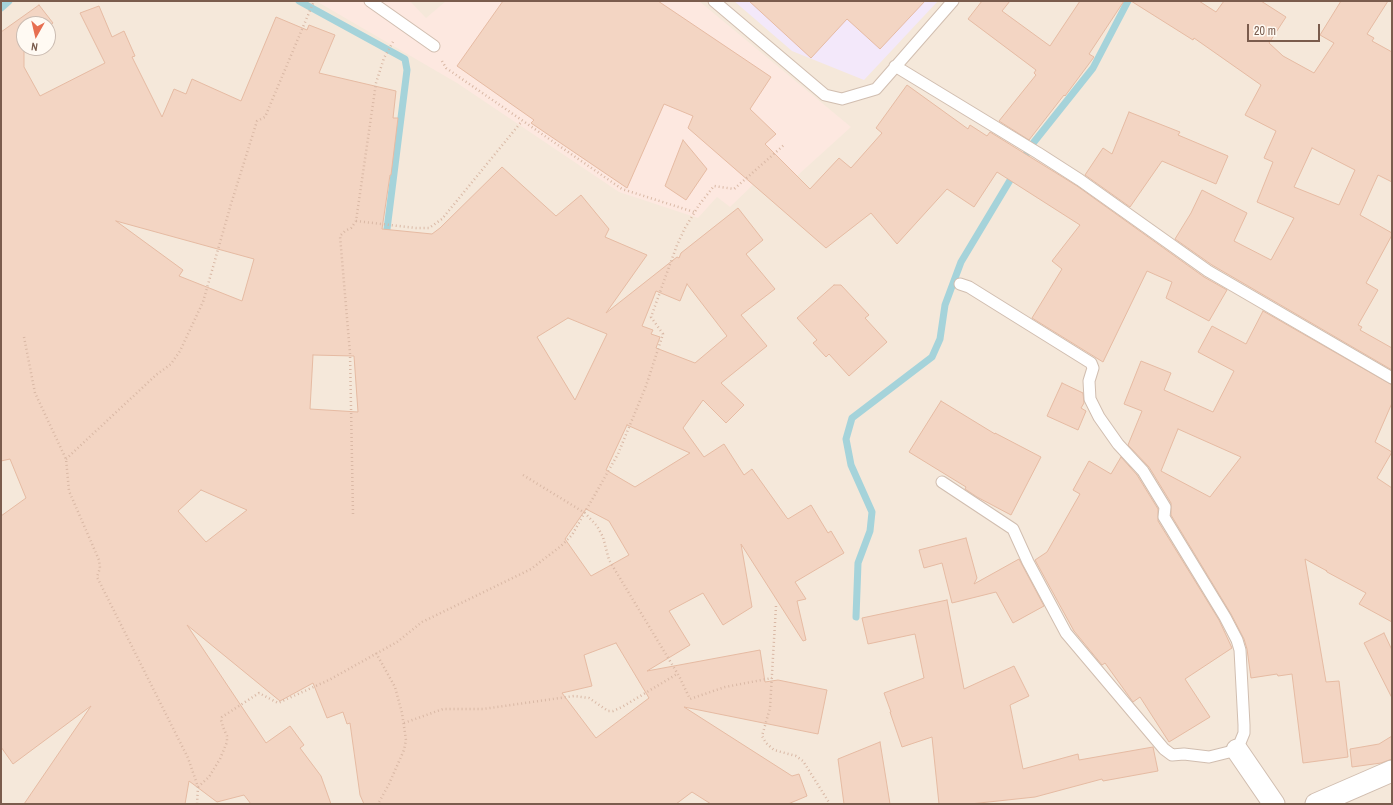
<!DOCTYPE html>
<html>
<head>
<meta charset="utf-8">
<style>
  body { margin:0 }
  #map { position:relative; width:1393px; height:805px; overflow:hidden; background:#fdf6ec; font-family:"Archivo Narrow",sans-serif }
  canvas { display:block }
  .frame { position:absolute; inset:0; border:2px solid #7a5c4d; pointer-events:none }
  .north { position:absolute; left:16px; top:16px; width:40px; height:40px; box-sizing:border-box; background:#fffaf3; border:1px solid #cabbb1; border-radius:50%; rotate:188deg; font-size:11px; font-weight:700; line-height:16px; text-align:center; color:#7a5c4d }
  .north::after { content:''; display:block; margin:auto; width:14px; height:18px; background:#e76f51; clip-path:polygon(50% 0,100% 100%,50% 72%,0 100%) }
  .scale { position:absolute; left:1247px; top:24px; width:73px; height:18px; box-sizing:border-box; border:2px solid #7a5c4d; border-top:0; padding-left:5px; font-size:12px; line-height:14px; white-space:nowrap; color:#7a5c4d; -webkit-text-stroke:3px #fffaf3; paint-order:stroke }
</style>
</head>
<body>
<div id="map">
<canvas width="1393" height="805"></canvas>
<div class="frame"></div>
<div class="north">N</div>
<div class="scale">20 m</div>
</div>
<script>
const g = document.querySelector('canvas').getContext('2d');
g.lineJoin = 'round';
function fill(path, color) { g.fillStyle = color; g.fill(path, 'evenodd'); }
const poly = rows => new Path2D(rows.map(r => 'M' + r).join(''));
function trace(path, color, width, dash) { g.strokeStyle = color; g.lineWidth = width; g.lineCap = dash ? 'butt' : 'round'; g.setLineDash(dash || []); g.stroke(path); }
const residential = poly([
  [1,1,1392,1,1392,804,1,804],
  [24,24,48,24,48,48,24,48]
]);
const commercial = poly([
  [316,1,410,1,426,18,446,1,699,1,851,127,797,176,780,159,730,207,717,197,698,218,619,192,457,83]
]);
const education = poly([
  [734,1,938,1,864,80,792,51]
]);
const stream = poly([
  [299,1,405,59,407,70,386,237],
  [1,8,9,1],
  [1021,162,1034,142,1093,68,1128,1],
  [856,617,858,563,870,531,872,512,851,465,846,439,852,418,932,357,940,339,945,305,961,262,1015,172]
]);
const building = poly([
  [503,1,658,1,771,77,750,109,776,134,765,144,810,189,839,158,851,168,882,133,876,128,907,85,968,129,970,125,987,136,990,132,1077,186,1204,277,1227,290,1209,321,1166,298,1172,282,1147,271,1103,362,1032,318,1062,269,1052,261,1080,225,997,172,974,207,947,189,897,244,871,213,826,248,688,128,693,116,664,104,627,188,531,123,534,120,457,66,503,1],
  [749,1,925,1,880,49,847,19,811,58,749,1],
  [982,1,1010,1,1002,11,1050,46,1080,1,1124,1,1089,54,1094,57,1065,96,1064,95,1029,140,999,121,1036,75,1034,73,1036,70,968,19,982,1],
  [1131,1,1199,1,1216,12,1224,1,1261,1,1286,17,1269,43,1283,56,1314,73,1334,43,1320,35,1341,1,1388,1,1367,34,1374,38,1372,41,1392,52,1392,182,1378,175,1360,215,1392,233,1392,235,1366,283,1378,290,1358,325,1362,327,1360,330,1392,348,1392,370,1212,265,1175,239,1191,213,1202,190,1247,213,1234,241,1271,260,1294,218,1257,202,1273,162,1264,158,1276,131,1245,115,1261,85,1194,38,1193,40,1131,1],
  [1312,148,1355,170,1339,205,1294,187,1312,148],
  [39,5,53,23,48,27,48,24,24,24,24,67,40,96,105,63,80,13,99,6,112,37,124,31,135,56,132,57,162,117,174,89,186,94,192,79,241,101,276,17,307,30,309,25,335,35,319,73,396,91,393,118,398,118,391,175,390,175,382,229,432,234,440,228,502,167,556,216,581,195,609,229,605,237,647,255,606,313,677,257,679,258,681,253,738,208,763,240,746,254,775,289,741,315,767,346,721,383,744,405,726,423,703,400,683,428,704,457,724,444,744,475,752,469,787,518,788,519,811,505,828,533,831,531,844,553,795,582,806,599,797,601,806,640,803,641,741,544,752,607,723,625,703,593,669,611,690,645,647,671,760,650,765,682,778,680,827,690,818,734,684,707,792,776,799,774,807,796,788,804,711,804,692,792,676,804,364,804,360,795,350,723,347,724,343,712,327,718,313,683,280,701,187,625,266,743,290,726,304,745,300,748,321,776,331,804,251,804,244,795,217,802,189,781,185,804,24,804,91,706,13,764,1,747,1,516,26,498,10,459,1,461,1,32,39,5],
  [116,221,254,259,242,301,179,276,183,270,116,221],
  [687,284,727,336,695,363,656,348,660,337,651,334,653,330,642,326,656,291,680,301,687,284],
  [568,318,607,334,575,400,537,337,568,318],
  [313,355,354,356,358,412,310,409,313,355],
  [627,425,690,453,635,487,606,470,627,425],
  [201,490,247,510,206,542,178,511,201,490],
  [586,509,609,521,629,555,591,576,565,539,586,509],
  [616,643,649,698,596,738,562,693,592,686,584,655,616,643],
  [1129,112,1180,132,1178,135,1228,156,1216,184,1162,161,1130,207,1085,175,1103,148,1112,154,1129,112],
  [683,140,707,169,686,200,665,186,683,140],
  [834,285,841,285,869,315,865,318,887,342,849,376,829,354,826,357,813,343,817,340,797,318,834,285],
  [1263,311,1392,385,1392,403,1375,442,1392,452,1377,478,1392,488,1392,622,1359,604,1366,593,1327,572,1326,570,1327,571,1305,559,1326,682,1339,681,1348,757,1303,763,1292,674,1278,676,1277,674,1251,678,1247,649,1244,639,1231,614,1171,515,1171,503,1149,467,1128,445,1142,411,1124,404,1141,361,1171,373,1164,390,1213,412,1234,371,1198,352,1212,326,1246,344,1263,311],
  [1178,429,1241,457,1210,497,1161,471,1178,429],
  [1062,383,1083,393,1084,403,1081,408,1086,411,1078,430,1047,416,1062,383],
  [941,401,995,434,995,433,1041,457,1011,515,977,497,965,489,966,487,909,452,941,401],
  [1121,457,1137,475,1158,509,1158,521,1219,620,1232,648,1185,679,1210,717,1169,742,1140,697,1133,702,1105,663,1102,665,1074,631,1035,560,1047,552,1080,494,1073,490,1089,461,1111,474,1121,457],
  [966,538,977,578,974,584,1019,559,1044,606,1013,623,996,592,952,603,942,563,924,568,919,550,966,538],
  [947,600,964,689,1014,666,1029,696,1010,705,1023,769,1078,754,1079,760,1153,747,1158,771,1103,781,1102,779,1035,797,970,804,939,804,932,737,902,747,890,712,891,712,884,693,924,678,915,634,868,644,862,618,947,600],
  [1384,633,1392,650,1392,698,1364,643,1384,633],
  [1392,736,1392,759,1381,763,1352,767,1350,749,1379,744,1392,736],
  [880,742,890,804,844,804,838,759,880,742]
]);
const path = poly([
  [442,61,446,68,622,189,694,212],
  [356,221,416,228,429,228,442,219,522,121],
  [24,337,35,393,66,459,69,491,99,560,100,568,97,577,188,758,198,787,197,804],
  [66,459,156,375,171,364,180,351,203,302,231,204,257,121,265,117,314,1],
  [523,475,585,513,597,526,603,537,609,560,679,676,690,699,725,687,772,678],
  [353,514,350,353,340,236,345,231,351,228,356,221,376,83,384,58,394,40],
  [776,606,770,708,762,736,766,743,774,750,796,756,803,761,830,804],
  [376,653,395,687,402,713,406,740,404,750,389,784,378,804],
  [404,723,443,709,483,709,574,696,589,698,608,711,613,711,622,707,677,674],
  [198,787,209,777,220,759,227,742,227,736,223,727,221,720,222,717,259,693,278,703,329,680,397,642,422,622,531,569,561,546,572,535,618,454,646,386,663,334,651,317,677,245,685,228,699,205,714,186,734,189,784,145]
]);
const lane = poly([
  [370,1,434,46],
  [714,1,825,95,842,99,876,89,953,1],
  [895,66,1038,153,1080,180,1208,271,1392,378],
  [942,482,1013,529,1028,562,1066,633,1164,749,1172,755,1184,754,1209,757,1237,750,1244,733,1244,725,1240,650,1237,640,1225,617,1164,517,1165,507,1143,471,1118,444,1099,417,1090,399,1089,381,1093,368,1091,363,969,287,960,284]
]);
const street = poly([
  [1237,750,1274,804],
  [1316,804,1392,771]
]);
fill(residential, '#f5e8da');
fill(commercial, '#fde8e0');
fill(education, '#f3e8fa');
trace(stream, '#a5d3da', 7);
fill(building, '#f3d5c3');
trace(building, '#e6bba3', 1);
trace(lane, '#d1beb0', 13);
trace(street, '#d1beb0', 23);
trace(path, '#d9b8a5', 2.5, [1, 3]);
trace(lane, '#fff', 11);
trace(street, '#fff', 21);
</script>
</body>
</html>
